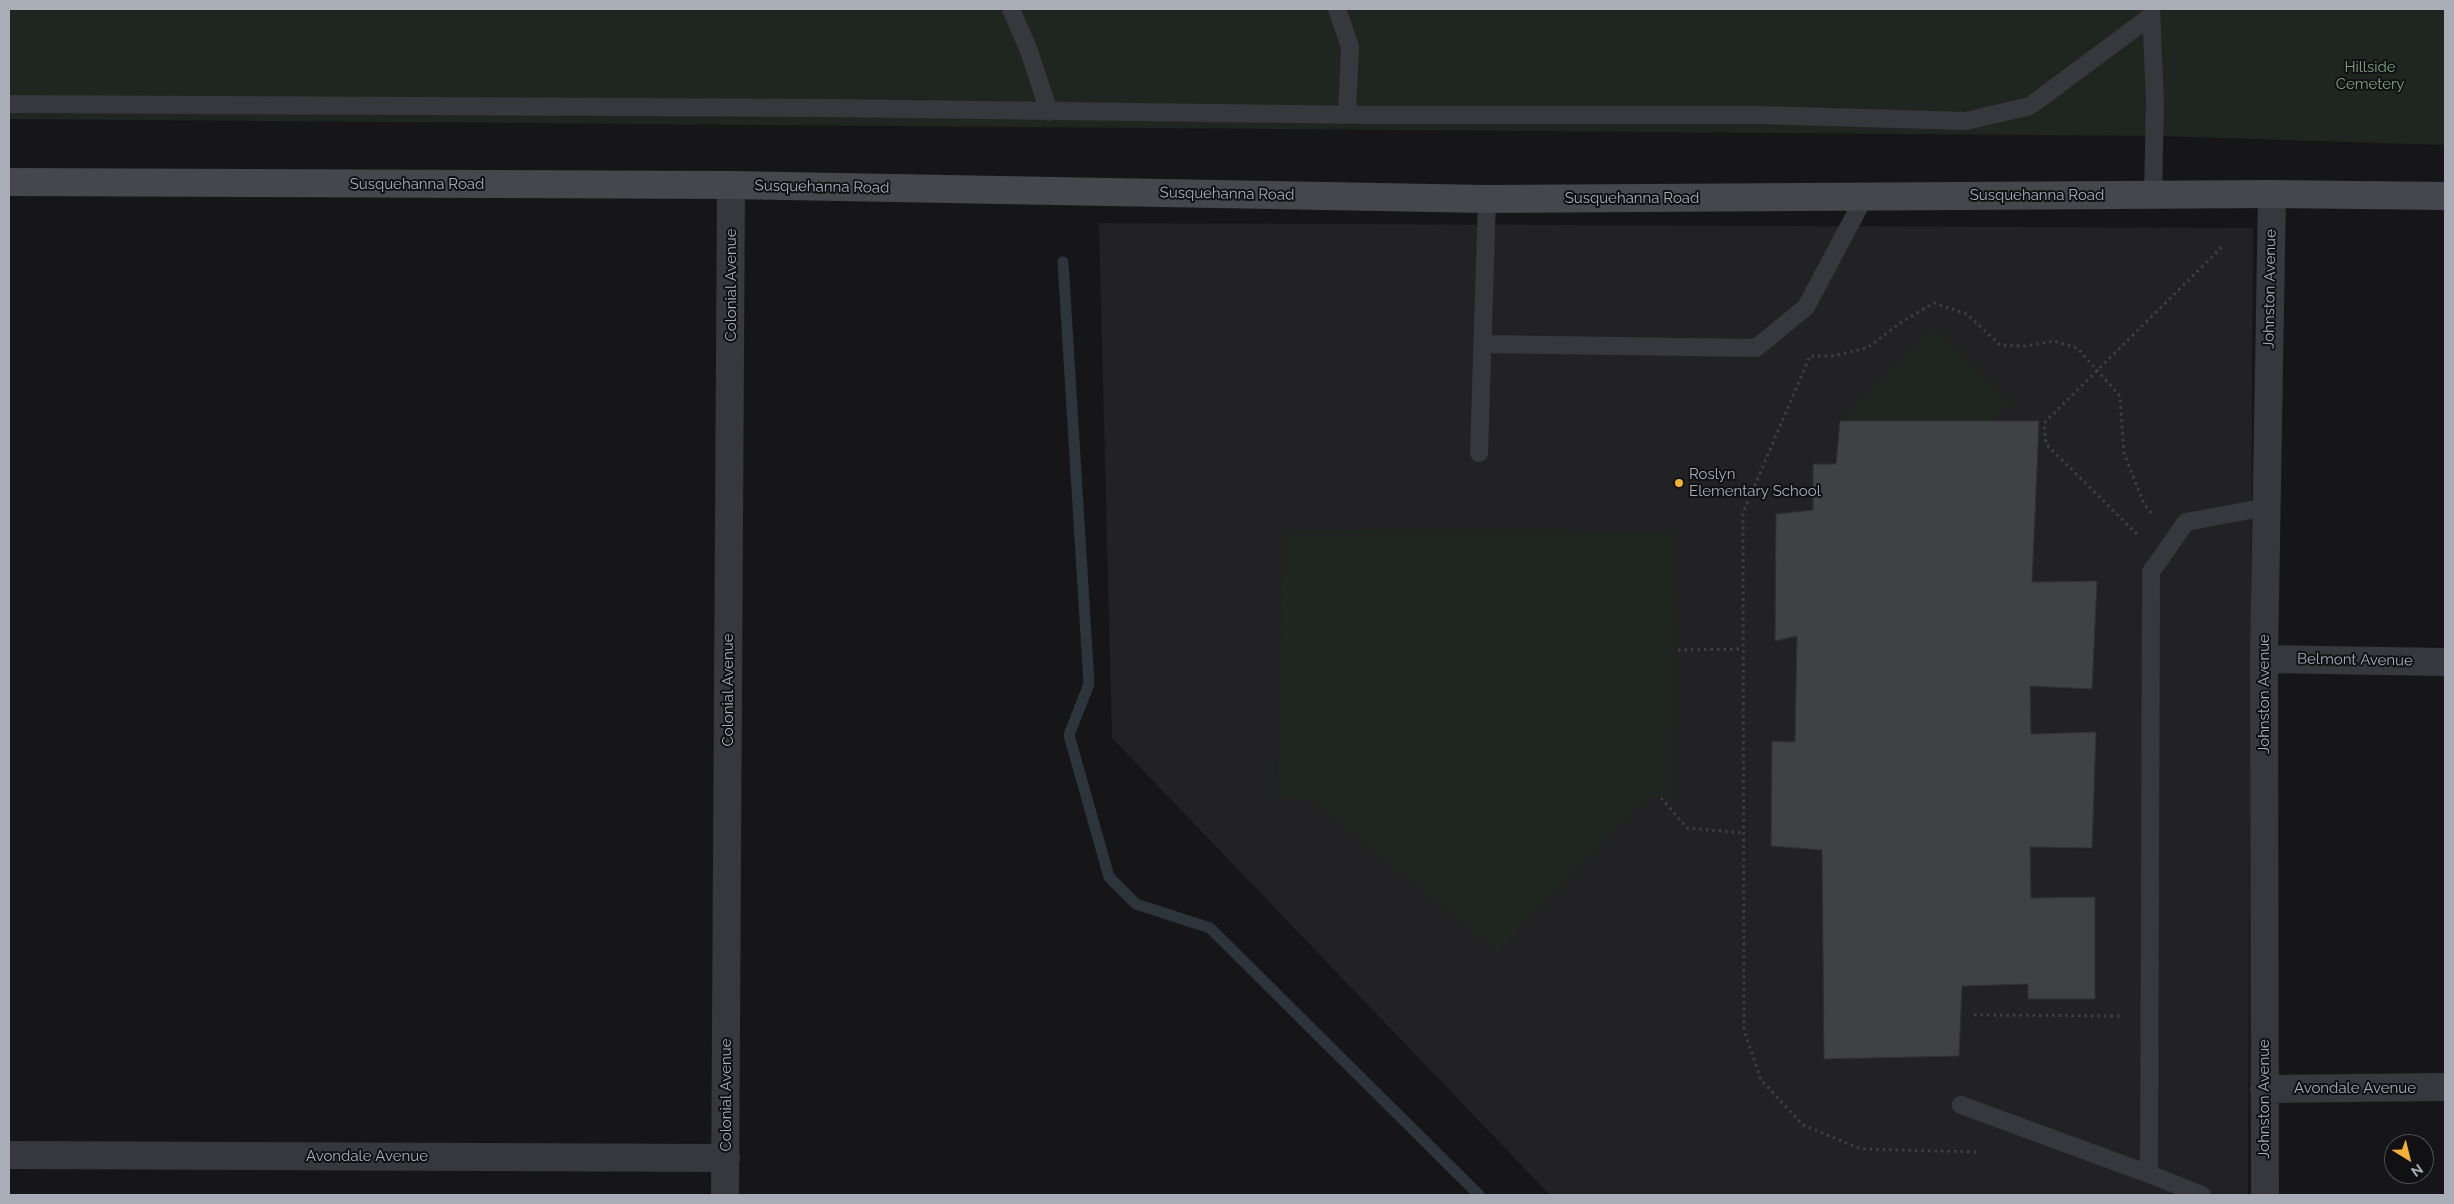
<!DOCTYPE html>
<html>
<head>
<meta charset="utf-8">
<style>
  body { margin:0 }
  #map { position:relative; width:2454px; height:1204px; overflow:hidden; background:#161618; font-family:Raleway,sans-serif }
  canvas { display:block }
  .frame { position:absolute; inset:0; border:10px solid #a8adb8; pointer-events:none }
  .north { position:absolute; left:2384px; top:1134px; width:50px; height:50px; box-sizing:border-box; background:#111113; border:1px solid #4d4f55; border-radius:50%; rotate:144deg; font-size:14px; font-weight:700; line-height:20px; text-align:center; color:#a8adb8 }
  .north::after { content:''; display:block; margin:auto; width:18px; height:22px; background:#f2b134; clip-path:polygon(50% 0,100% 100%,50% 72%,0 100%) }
</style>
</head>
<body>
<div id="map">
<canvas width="2454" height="1204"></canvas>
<div class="frame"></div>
<div class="north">N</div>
</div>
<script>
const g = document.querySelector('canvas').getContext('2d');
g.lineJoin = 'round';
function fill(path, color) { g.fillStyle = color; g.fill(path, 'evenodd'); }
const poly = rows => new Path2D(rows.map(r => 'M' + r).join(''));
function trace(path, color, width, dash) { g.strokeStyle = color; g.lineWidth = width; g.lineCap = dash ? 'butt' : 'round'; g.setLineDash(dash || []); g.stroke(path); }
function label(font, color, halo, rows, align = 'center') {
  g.font = font + ' Raleway,sans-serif'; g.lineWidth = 4; g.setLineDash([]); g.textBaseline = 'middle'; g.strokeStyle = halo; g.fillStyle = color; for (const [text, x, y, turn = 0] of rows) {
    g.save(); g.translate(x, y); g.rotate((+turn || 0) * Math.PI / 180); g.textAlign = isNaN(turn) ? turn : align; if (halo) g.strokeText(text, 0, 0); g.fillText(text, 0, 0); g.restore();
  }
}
const built = poly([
  [1099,223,2253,228,2248,1195,1550,1195,1112,738]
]);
const green = poly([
  [9,9,2445,9,2445,145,2159,136,9,119],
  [1934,326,2010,402,1994,421,1840,421],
  [1283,530,1677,532,1676,799,1646,798,1498,953,1308,799,1277,799]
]);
const stream = poly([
  [1063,262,1089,684,1069,735,1109,877,1136,904,1210,928,1479,1195]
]);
const building = poly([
  [1840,421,2039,421,2032,582,2097,581,2092,689,2030,686,2031,734,2096,732,2092,848,2030,847,2031,898,2095,897,2095,999,2028,999,2028,984,1962,986,1959,1056,1824,1059,1822,850,1771,846,1772,741,1795,742,1797,636,1775,641,1776,514,1813,510,1813,464,1836,464,1840,421]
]);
const path = poly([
  [2137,534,2046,444,2044,423,2222,247],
  [1678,650,1743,649],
  [1661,798,1687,828,1743,833],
  [1974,1015,2120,1016],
  [1976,1152,1861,1149,1803,1125,1761,1080,1744,1030,1743,513,1810,356,1832,356,1867,348,1903,321,1934,303,1967,314,2000,345,2025,346,2054,341,2077,348,2120,396,2124,453,2144,504,2152,514]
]);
const service = poly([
  [1011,9,1029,51,1049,112],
  [1337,9,1350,47,1347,115],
  [2151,9,2155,101,2153,195],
  [9,104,826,108,1370,115,1760,115,1966,121,2030,106,2151,16],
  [1482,344,1756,348,1806,307,1865,196],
  [1479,453,1487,199],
  [1961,1105,2149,1174],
  [2202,1195,2149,1174,2151,572,2186,522,2267,507]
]);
const minor = poly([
  [2264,659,2445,662],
  [2264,1089,2445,1087],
  [9,1155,726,1158],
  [725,1195,731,185],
  [2265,1195,2264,659,2272,194]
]);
const secondary = poly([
  [9,182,731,185,1487,199,2272,194,2445,196]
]);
const markers = [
  [1679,483,5,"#f2b134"]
];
const parkNames = [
  ["Hillside",2370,67],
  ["Cemetery",2370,84]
];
const streetNames = [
  ["Susquehanna Road",417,184],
  ["Susquehanna Road",822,187,1],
  ["Susquehanna Road",1227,194,1],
  ["Susquehanna Road",2037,195],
  ["Susquehanna Road",1632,198],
  ["Colonial Avenue",731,285,-90],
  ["Johnston Avenue",2270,289,-89],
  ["Belmont Avenue",2355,660,1],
  ["Colonial Avenue",728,690,-90],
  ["Johnston Avenue",2264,694,-90],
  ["Avondale Avenue",2355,1088],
  ["Colonial Avenue",726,1095,-90],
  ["Johnston Avenue",2264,1099,-90],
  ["Avondale Avenue",367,1156]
];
const poiNames = [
  ["Roslyn",1689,474],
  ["Elementary School",1689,491]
];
fill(built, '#222225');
fill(green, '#1e261f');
trace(stream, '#2c353c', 11);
fill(building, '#404145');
trace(building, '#303034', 1);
trace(path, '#3d3f44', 3, [2.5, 4]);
trace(service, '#37383d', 18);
trace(minor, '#37383d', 28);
trace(secondary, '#45474d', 28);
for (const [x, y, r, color] of markers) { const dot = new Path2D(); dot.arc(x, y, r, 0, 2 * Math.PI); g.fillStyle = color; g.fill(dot); trace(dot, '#111113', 2); }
label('15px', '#7fa381', '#111113', parkNames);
label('15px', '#a8adb8', '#111113', streetNames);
label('15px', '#a8adb8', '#111113', poiNames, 'left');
</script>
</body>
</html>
